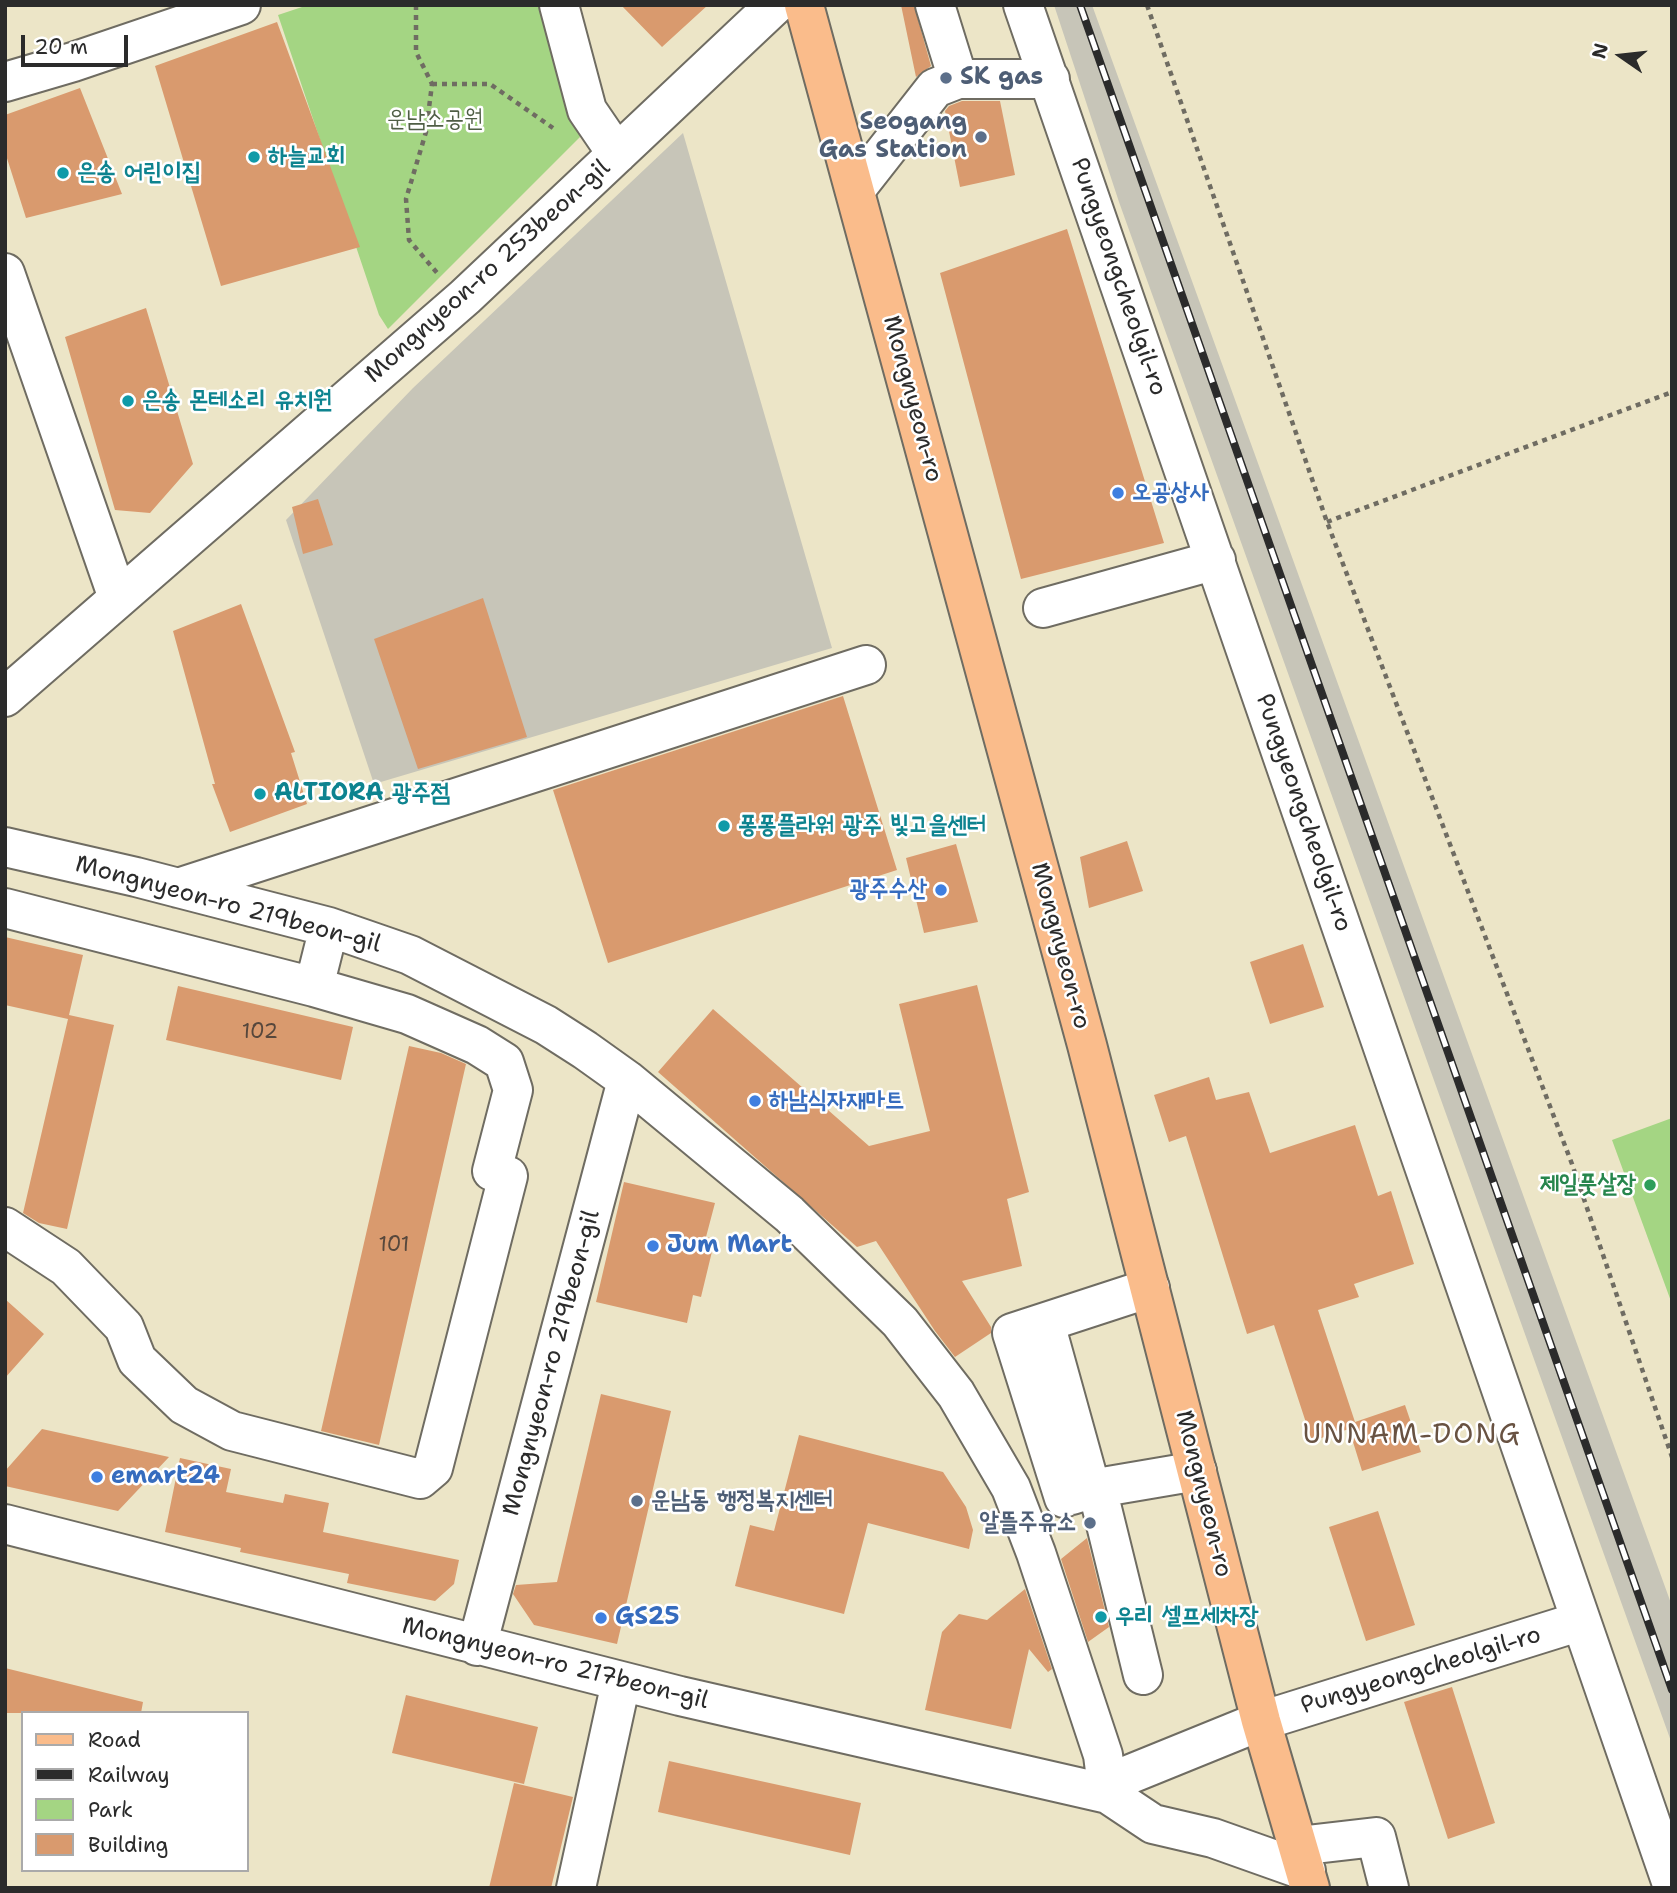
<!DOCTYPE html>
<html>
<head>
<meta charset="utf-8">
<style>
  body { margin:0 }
  #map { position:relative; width:1677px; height:1893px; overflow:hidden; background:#ece5c7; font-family:"Shantell Sans",sans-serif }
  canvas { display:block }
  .frame { position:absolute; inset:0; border:7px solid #2b2b2b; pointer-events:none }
  .legend { position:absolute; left:21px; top:1711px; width:228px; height:161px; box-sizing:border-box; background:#fff; border:2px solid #aaa; margin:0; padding:9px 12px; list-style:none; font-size:21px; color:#2b2b2b }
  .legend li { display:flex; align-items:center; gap:14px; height:35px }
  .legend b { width:35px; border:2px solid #aaa }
  .north { position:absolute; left:1586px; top:21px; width:70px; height:70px; -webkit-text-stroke:5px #fff; paint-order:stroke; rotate:284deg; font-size:19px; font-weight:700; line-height:28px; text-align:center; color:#2b2b2b }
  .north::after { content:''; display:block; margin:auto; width:24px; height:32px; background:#2b2b2b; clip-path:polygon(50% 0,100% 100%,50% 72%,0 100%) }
  .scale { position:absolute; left:21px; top:35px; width:107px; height:32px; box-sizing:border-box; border:4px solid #2b2b2b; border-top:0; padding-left:9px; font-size:21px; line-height:24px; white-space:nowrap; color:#2b2b2b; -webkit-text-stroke:5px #fff; paint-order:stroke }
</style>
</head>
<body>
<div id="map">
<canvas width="1677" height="1893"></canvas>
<div class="frame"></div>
<ul class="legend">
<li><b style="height:9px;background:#fabc8b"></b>Road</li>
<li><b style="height:9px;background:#2b2b2b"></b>Railway</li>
<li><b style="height:19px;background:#a4d583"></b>Park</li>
<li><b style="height:19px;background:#d99a6e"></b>Building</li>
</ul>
<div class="north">N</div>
<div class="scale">20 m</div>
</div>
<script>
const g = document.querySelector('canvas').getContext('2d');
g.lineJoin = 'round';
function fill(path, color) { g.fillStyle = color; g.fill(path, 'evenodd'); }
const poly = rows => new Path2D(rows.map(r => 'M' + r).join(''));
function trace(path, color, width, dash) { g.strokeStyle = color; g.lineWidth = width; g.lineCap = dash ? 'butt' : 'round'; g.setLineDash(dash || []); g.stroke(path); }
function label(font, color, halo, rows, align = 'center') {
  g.font = font + ' "Shantell Sans","Poor Story",sans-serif'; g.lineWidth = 5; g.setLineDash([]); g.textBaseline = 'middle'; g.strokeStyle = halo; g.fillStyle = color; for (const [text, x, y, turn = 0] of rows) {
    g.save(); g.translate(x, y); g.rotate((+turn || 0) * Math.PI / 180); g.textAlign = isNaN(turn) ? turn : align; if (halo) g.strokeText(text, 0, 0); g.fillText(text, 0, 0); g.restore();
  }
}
const industrial = poly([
  [1054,5,1092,5,1672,1606,1672,1744,1119,202],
  [683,133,832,648,374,784,286,520,413,388]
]);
const green = poly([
  [308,5,546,5,580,137,388,329,379,315,278,15],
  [1672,1118,1672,1304,1612,1140]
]);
const building = poly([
  [621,5,708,5,662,47],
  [901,5,914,5,931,66,916,77],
  [277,22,360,247,221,286,155,66],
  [80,88,122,194,26,218,5,152,5,115],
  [962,101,1000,101,1015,175,960,187,945,111,949,106],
  [1067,229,1164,543,1021,579,940,273],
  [146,308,193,464,150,513,115,510,65,337],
  [318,499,333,545,303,554,292,507],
  [483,598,527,737,418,769,374,639],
  [241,604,295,752,291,753,307,804,230,832,212,784,215,784,173,631],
  [843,696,897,870,608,963,553,790],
  [1127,841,1143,891,1089,908,1080,857],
  [956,844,978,922,924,933,906,858],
  [5,937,83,955,69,1015,114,1025,67,1229,39,1223,23,1213,68,1019,5,1005],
  [1303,944,1324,1007,1270,1024,1250,962],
  [977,985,1029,1192,1007,1199,1022,1266,962,1281,991,1327,991,1333,955,1357,935,1331,876,1241,857,1247,658,1072,713,1009,869,1146,930,1131,899,1004],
  [178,986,353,1027,341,1080,166,1040],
  [409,1046,441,1053,466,1064,379,1445,321,1431],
  [1209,1077,1216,1100,1249,1092,1270,1153,1355,1125,1378,1196,1391,1191,1414,1264,1354,1284,1359,1297,1318,1310,1355,1422,1405,1405,1421,1452,1362,1471,1349,1429,1312,1441,1274,1325,1247,1334,1186,1136,1169,1142,1154,1095],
  [624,1182,715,1203,706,1237,715,1239,701,1297,693,1295,687,1323,596,1302],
  [5,1299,44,1334,5,1378],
  [601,1394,671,1411,617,1644,534,1625,513,1594,516,1585,557,1582],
  [42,1429,169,1457,118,1511,5,1486,5,1471],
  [799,1435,943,1472,966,1507,973,1530,969,1549,868,1523,844,1614,735,1586,750,1525,774,1531],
  [180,1458,231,1469,226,1492,283,1503,285,1494,329,1503,323,1532,459,1560,454,1584,435,1601,347,1583,349,1574,240,1552,241,1548,165,1532],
  [1378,1511,1415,1625,1366,1641,1329,1527],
  [1087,1538,1109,1627,1088,1642,1061,1559],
  [1025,1589,1052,1669,1048,1672,1029,1649,1011,1729,925,1710,942,1632,959,1614,987,1620],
  [5,1668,143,1702,141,1713,5,1713],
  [1452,1687,1495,1823,1448,1839,1404,1702],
  [406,1695,538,1727,524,1784,392,1753],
  [669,1761,861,1803,850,1855,658,1812],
  [514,1783,573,1797,551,1888,489,1888]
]);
const path = poly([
  [416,5,416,52,432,84,426,132,406,199,409,240,438,274],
  [1147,5,1327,522,1572,1164,1672,1457],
  [432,84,490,84,553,128],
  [1327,522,1672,392]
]);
const minor = poly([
  [559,5,587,110,617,154],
  [935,5,958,79,1050,79],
  [1023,5,1672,1884],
  [5,82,73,62,241,5],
  [855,190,935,88,958,79],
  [5,273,118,598],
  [1043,608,1216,560],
  [5,697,465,297,775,5],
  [5,847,136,877,329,927,410,955,546,1025,585,1050,627,1080,789,1214,900,1322,956,1394,1011,1488,1036,1553,1103,1755,1108,1794],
  [178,888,866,665],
  [5,908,314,987,407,1014,477,1045,504,1062,513,1090,492,1171,508,1176,433,1468,420,1479,232,1431,184,1405,137,1360,124,1327,66,1267,5,1227],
  [314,987,329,927],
  [1045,1323,1091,1489],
  [1097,1488,1143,1675],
  [1072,1495,1091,1489,1197,1471],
  [1064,1498,1012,1333,1150,1288],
  [5,1524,680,1696,1108,1794,1153,1824,1213,1838,1306,1871],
  [477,1646,627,1080],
  [1108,1794,1128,1775,1261,1721,1581,1621],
  [1298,1846,1376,1837,1389,1888],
  [576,1888,621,1682]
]);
const major = poly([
  [804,5,1087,1045,1261,1721,1310,1888]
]);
const rail = poly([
  [1080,5,1672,1690]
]);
const markers = [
  [946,78,7,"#5c6f8a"],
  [981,137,7,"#5c6f8a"],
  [254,157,7,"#0f9aa8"],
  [63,173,7,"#0f9aa8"],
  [128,401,7,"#0f9aa8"],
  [1118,493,7,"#3f7fe0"],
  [260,794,7,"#0f9aa8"],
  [724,826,7,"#0f9aa8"],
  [941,890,7,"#3f7fe0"],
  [755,1101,7,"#3f7fe0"],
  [1650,1185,7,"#2e9e5b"],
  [653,1246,7,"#3f7fe0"],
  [97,1477,7,"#3f7fe0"],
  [637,1501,7,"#5c6f8a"],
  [1090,1523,7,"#5c6f8a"],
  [1101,1617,7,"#0f9aa8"],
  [601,1618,7,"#3f7fe0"]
];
const numberNames = [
  ["102",260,1033],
  ["101",394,1246]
];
const serviceNames = [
  ["SK gas",960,78],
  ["Seogang",967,123,"right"],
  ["Gas Station",967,151,"right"],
  ["운남동 행정복지센터",651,1501],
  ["알뜰주유소",1076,1523,"right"]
];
const parkNames = [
  ["운남소공원",435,120]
];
const cultureNames = [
  ["하늘교회",268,157],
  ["은송 어린이집",77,173],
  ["은송 몬테소리 유치원",142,401],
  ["ALTIORA 광주점",274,794],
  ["퐁퐁플라워 광주 빛고을센터",738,826],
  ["우리 셀프세차장",1115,1617]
];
const streetNames = [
  ["Mongnyeon-ro 253beon-gil",488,272,-42],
  ["Pungyeongcheolgil-ro",1118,277,71],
  ["Mongnyeon-ro",912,399,75],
  ["Pungyeongcheolgil-ro",1303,813,71],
  ["Mongnyeon-ro 219beon-gil",228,905,15],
  ["Mongnyeon-ro",1060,946,75],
  ["Mongnyeon-ro 219beon-gil",552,1363,-75],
  ["Mongnyeon-ro",1203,1494,76],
  ["Mongnyeon-ro 217beon-gil",555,1664,14],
  ["Pungyeongcheolgil-ro",1421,1671,-17]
];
const shopNames = [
  ["오공상사",1132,493],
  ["광주수산",927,890,"right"],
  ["하남식자재마트",769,1101],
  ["Jum Mart",667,1246],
  ["emart24",111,1477],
  ["GS25",615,1618]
];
const leisureNames = [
  ["제일풋살장",1636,1185]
];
const quarterNames = [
  ["UNNAM-DONG",1412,1436]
];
fill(industrial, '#c7c5b8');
fill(green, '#a4d583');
fill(building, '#d99a6e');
trace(minor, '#6f6c62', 42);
trace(major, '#6f6c62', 42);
trace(path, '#6f6c62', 4.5, [5, 5]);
trace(minor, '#fff', 38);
trace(major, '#fabc8b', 38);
trace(rail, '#2b2b2b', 8);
trace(rail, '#fff', 5, [16]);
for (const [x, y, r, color] of markers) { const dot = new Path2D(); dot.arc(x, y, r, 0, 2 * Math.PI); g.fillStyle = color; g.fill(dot); trace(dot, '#fff', 2.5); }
label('21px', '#56473c', null, numberNames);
label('bold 24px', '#4e5e75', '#fff', serviceNames, 'left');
label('24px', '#4f5e45', '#fff', parkNames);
label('bold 24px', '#0d838f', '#fff', cultureNames, 'left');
label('24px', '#2b2b2b', '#fff', streetNames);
label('bold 24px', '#366cbe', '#fff', shopNames, 'left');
label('bold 24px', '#27864d', '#fff', leisureNames, 'right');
g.letterSpacing = '2px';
label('28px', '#685242', '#fff', quarterNames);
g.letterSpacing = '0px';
</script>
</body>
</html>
